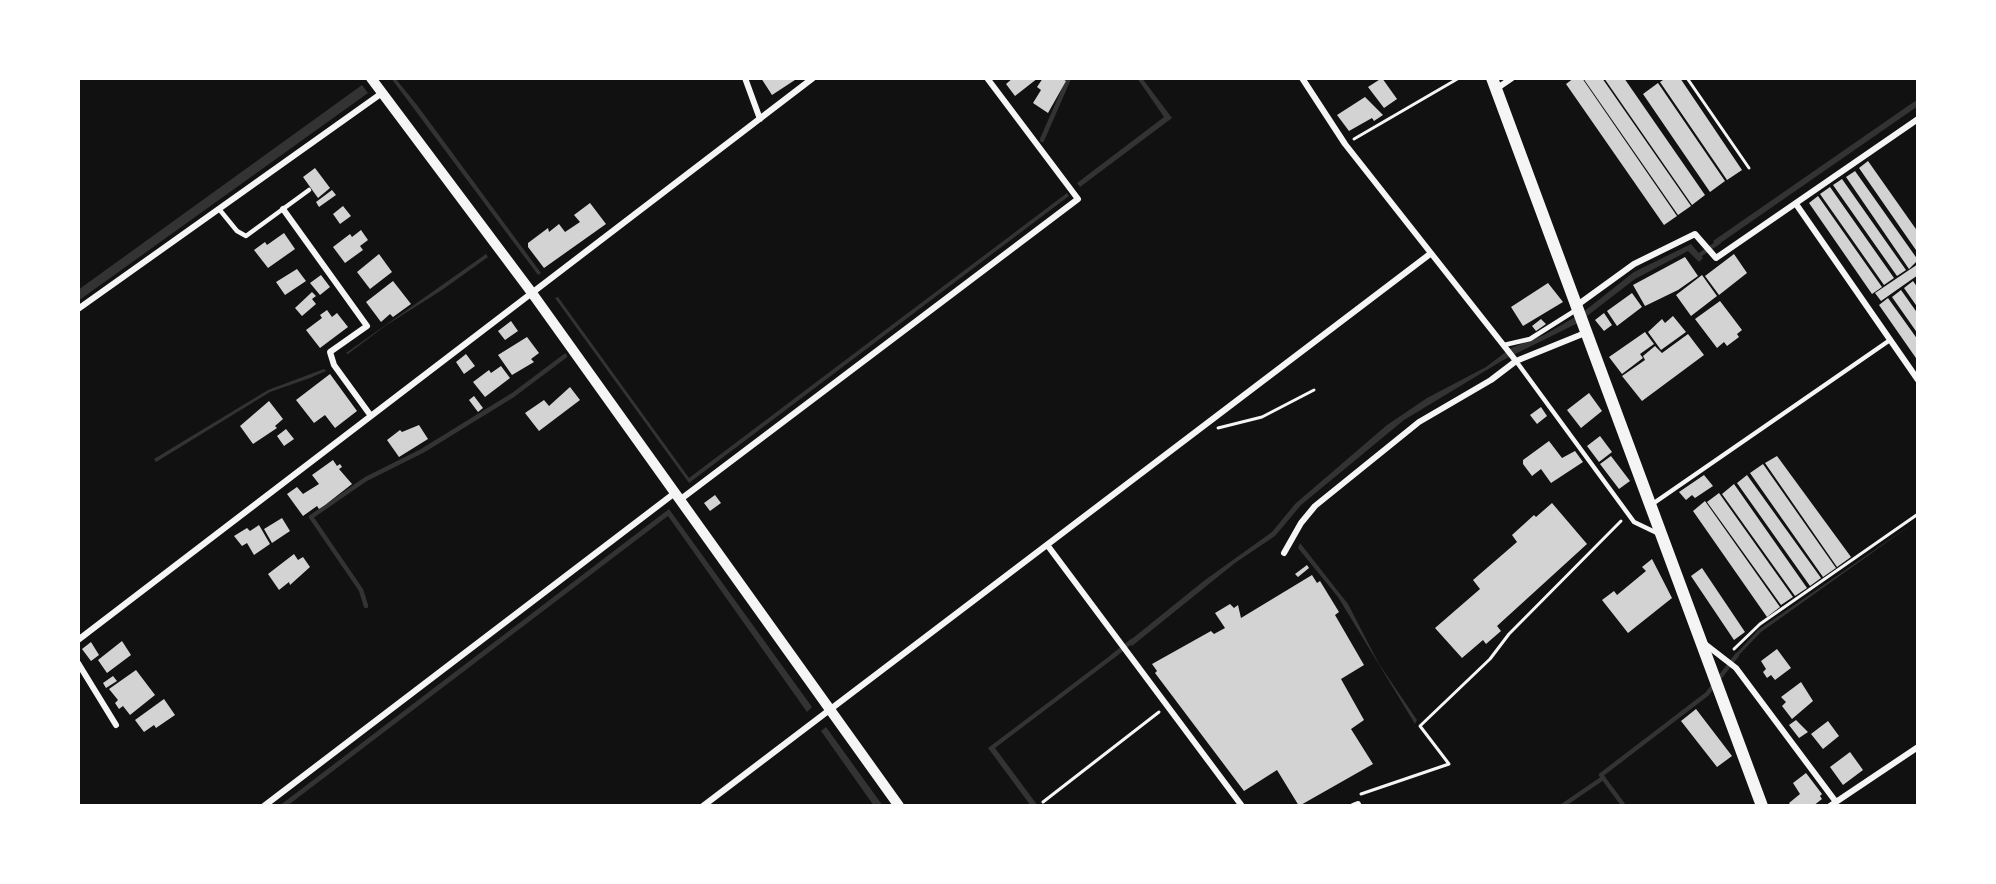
<!DOCTYPE html>
<html>
<head>
<meta charset="utf-8">
<style>
  body { margin:0 }
  #map { position:relative; width:1996px; height:884px; overflow:hidden; background:#111; font-family:"Exo 2",sans-serif }
  canvas { display:block }
  .frame { position:absolute; inset:0; border:80px solid #fff; pointer-events:none }
</style>
</head>
<body>
<div id="map">
<canvas width="1996" height="884"></canvas>
<div class="frame"></div>
</div>
<script>
const g = document.querySelector('canvas').getContext('2d');
g.lineJoin = 'round';
function fill(path, color) { g.fillStyle = color; g.fill(path, 'evenodd'); }
const poly = rows => new Path2D(rows.map(r => 'M' + r).join(''));
function trace(path, color, width, dash) { g.strokeStyle = color; g.lineWidth = width; g.lineCap = dash ? 'butt' : 'round'; g.setLineDash(dash || []); g.stroke(path); }
const water = poly([
  [391,78,395,78,417,105,541,273,538,275],
  [1137,78,1142,78,1172,118,1080,187,1077,183,1164,117],
  [362,85,368,93,78,301,78,290],
  [1918,99,1918,106,1716,246,1713,241],
  [1067,193,1069,196,689,483,555,298,558,297,689,478],
  [1691,244,1703,258,1699,262,1688,251,1635,279,1578,323,1505,359,1404,420,1301,505,1275,536,1235,563,1132,646,1128,642,1205,580,1272,532,1295,504,1387,425,1427,398,1486,367,1511,348,1544,335,1582,313,1634,272],
  [486,254,488,257,442,290,385,326,348,354,346,353],
  [324,369,326,371,310,378,270,392,156,462,154,459,268,390],
  [669,509,812,707,807,712,668,516,287,806,279,806],
  [1918,520,1761,632,1736,658,1734,656,1758,630],
  [1300,543,1348,604,1379,664,1417,720,1415,724,1338,597,1298,548],
  [1115,652,1118,655,995,748,1038,806,1031,806,988,748],
  [826,727,883,806,874,806,821,731]
]);
const stream = poly([
  [1042,140,1069,78],
  [1698,256,1719,242],
  [366,606,361,590,311,517,366,479,422,451,513,395,565,356],
  [1113,656,1132,641],
  [1562,806,1603,778],
  [1624,806,1601,775,1707,694,1737,655]
]);
const building = poly([
  [761,78,798,78,772,95],
  [1013,78,1038,78,1015,96,1006,84],
  [1043,78,1061,78,1066,81,1048,113,1033,103,1041,90,1037,87],
  [1382,78,1397,99,1384,108,1368,87],
  [1574,78,1582,78,1677,216,1664,225,1566,84],
  [1583,78,1602,78,1691,206,1678,215],
  [1604,78,1624,78,1705,195,1692,205],
  [1666,78,1680,78,1742,170,1727,180,1660,82],
  [1658,83,1725,181,1710,192,1643,94],
  [1365,97,1383,115,1374,121,1372,118,1349,131,1337,115],
  [1868,161,1918,232,1918,253,1859,168],
  [315,168,330,188,318,198,303,177],
  [1855,171,1918,260,1909,269,1846,177],
  [1842,179,1906,270,1897,276,1833,185],
  [1830,187,1894,278,1884,285,1820,194],
  [332,190,336,195,319,207,316,202],
  [1818,196,1882,287,1872,294,1809,203],
  [590,203,606,224,544,268,528,247,528,243,548,228,549,232,559,224,565,232,580,222,574,215],
  [343,206,351,216,340,224,333,214],
  [361,230,368,240,360,246,363,250,345,263,333,247,350,234,352,237],
  [284,233,295,249,268,268,254,250,265,242,267,245],
  [379,254,392,272,370,289,357,272],
  [1734,254,1747,273,1719,295,1705,276],
  [1685,257,1698,276,1678,290,1645,306,1633,285],
  [1918,264,1918,275,1881,301,1875,293],
  [297,269,306,281,285,295,276,282],
  [321,275,330,287,320,295,310,283],
  [1702,275,1717,296,1691,316,1676,295],
  [393,281,411,304,393,317,390,314,381,322,366,302],
  [1913,281,1918,288,1918,308,1904,288],
  [1548,283,1563,302,1523,326,1511,307],
  [1901,290,1918,314,1918,334,1892,297],
  [312,292,316,296,312,299,316,304,302,316,295,308],
  [1632,293,1642,307,1617,326,1607,311],
  [1888,298,1918,340,1918,361,1879,305],
  [1720,301,1742,330,1737,334,1739,337,1727,346,1724,342,1717,348,1695,319],
  [327,310,332,317,337,313,348,327,320,348,306,330,322,318,320,315],
  [1604,313,1612,325,1604,331,1595,320],
  [1673,316,1686,332,1661,350,1648,332,1662,319,1665,323],
  [1541,319,1546,324,1536,331,1532,326],
  [511,321,518,331,505,340,498,331],
  [1645,332,1654,344,1640,354,1643,358,1622,374,1609,357],
  [1688,334,1704,355,1642,401,1622,376,1645,360,1643,356,1655,346,1662,353],
  [527,337,539,353,531,359,534,362,512,375,498,355],
  [466,354,475,366,464,374,456,362],
  [501,366,510,378,485,397,473,382,489,370,491,373],
  [330,374,357,411,335,428,325,415,314,423,296,400],
  [570,387,580,400,539,431,525,413,544,400,549,406],
  [1589,393,1602,411,1581,428,1567,410],
  [474,396,483,408,478,412,469,400],
  [269,401,283,419,275,426,277,428,253,444,240,426],
  [1541,407,1547,416,1537,424,1530,415],
  [419,425,428,439,399,457,387,440,400,430,402,432],
  [286,429,294,439,284,446,277,436],
  [1600,436,1612,452,1599,462,1587,446],
  [1549,441,1562,458,1575,451,1583,462,1551,483,1541,469,1532,476,1523,464,1523,460],
  [1611,456,1630,481,1619,489,1600,464],
  [1777,456,1851,557,1837,567,1765,463],
  [333,460,337,466,340,464,342,467,339,469,352,484,325,505,319,509,317,506,303,516,287,494,297,487,303,494,319,484,312,475],
  [1763,464,1836,568,1823,577,1750,473],
  [1704,475,1713,486,1695,498,1692,495,1686,500,1679,492],
  [1747,475,1821,578,1810,586,1737,483],
  [1734,484,1807,588,1795,596,1722,494],
  [1719,493,1793,597,1781,605,1707,502],
  [715,495,721,503,710,511,704,503],
  [1705,501,1780,607,1767,617,1693,511],
  [1552,503,1587,544,1497,626,1501,631,1486,644,1483,640,1462,658,1435,628,1480,589,1473,580,1517,542,1512,535,1534,515,1536,517],
  [282,518,290,531,272,543,264,529],
  [259,525,270,544,254,555,247,543,242,546,234,536,247,528,250,531],
  [294,554,298,560,303,557,310,567,290,585,289,582,279,590,268,574],
  [1652,559,1672,598,1628,633,1602,600,1614,591,1617,595,1646,571,1642,567],
  [1307,565,1309,568,1298,577,1295,574],
  [1702,568,1745,632,1734,640,1691,576],
  [1312,575,1317,583,1320,581,1339,612,1335,615,1364,665,1341,679,1364,720,1351,729,1373,764,1299,806,1277,770,1244,791,1155,673,1157,671,1152,664,1211,631,1214,634,1225,628,1215,613,1230,604,1234,608,1238,605,1241,618],
  [122,641,131,655,107,673,98,660],
  [91,642,99,655,91,661,82,649],
  [1777,649,1791,668,1775,680,1771,675,1767,678,1763,672,1766,669,1761,661],
  [136,670,155,695,130,715,123,706,119,709,115,703,118,700,109,689],
  [113,676,117,681,106,688,103,683],
  [1801,682,1813,701,1792,719,1782,706,1786,702,1781,697],
  [164,699,175,715,156,728,154,725,144,732,135,720],
  [1696,709,1732,756,1717,767,1681,721],
  [1796,720,1808,732,1799,738,1789,725],
  [1828,721,1839,736,1823,749,1811,734],
  [1850,752,1863,770,1843,785,1830,767],
  [1806,773,1822,794,1820,796,1822,799,1813,806,1791,806,1789,803,1800,794,1793,783]
]);
const path = poly([
  [1687,78,1749,168],
  [1354,139,1459,78],
  [1218,428,1262,417,1314,390],
  [1734,649,1760,624,1918,514],
  [1361,794,1449,764,1420,726,1490,659,1509,634,1621,521],
  [1043,802,1159,712]
]);
const service = poly([
  [219,209,237,231,246,236,309,190],
  [1504,345,1530,339,1576,310],
  [1516,361,1634,522,1657,533],
  [1651,505,1890,340]
]);
const minor = poly([
  [745,78,760,119],
  [1302,78,1345,144,1516,361],
  [1496,89,1512,78],
  [1796,204,1918,380],
  [283,209,367,326,330,352,334,365,371,416],
  [1576,306,1634,264,1695,234,1716,258,1918,119],
  [78,309,382,93],
  [681,499,1078,199,987,78],
  [1048,546,1242,806],
  [1284,553,1301,523,1315,506,1419,422,1491,380,1516,361,1585,333],
  [78,640,813,78],
  [1705,644,1736,668,1836,802],
  [78,663,116,725],
  [264,806,676,492],
  [703,806,1430,254],
  [1353,806,1358,804],
  [1830,806,1918,747]
]);
const tertiary = poly([
  [371,78,532,293,899,806]
]);
const secondary = poly([
  [1492,78,1762,806]
]);
fill(water, '#333');
trace(stream, '#333', 4.5);
fill(building, '#d3d3d3');
trace(path, '#f5f5f5', 3);
trace(service, '#f5f5f5', 4.5);
trace(minor, '#f5f5f5', 6);
trace(tertiary, '#f5f5f5', 10);
trace(secondary, '#f5f5f5', 12);
</script>
</body>
</html>
